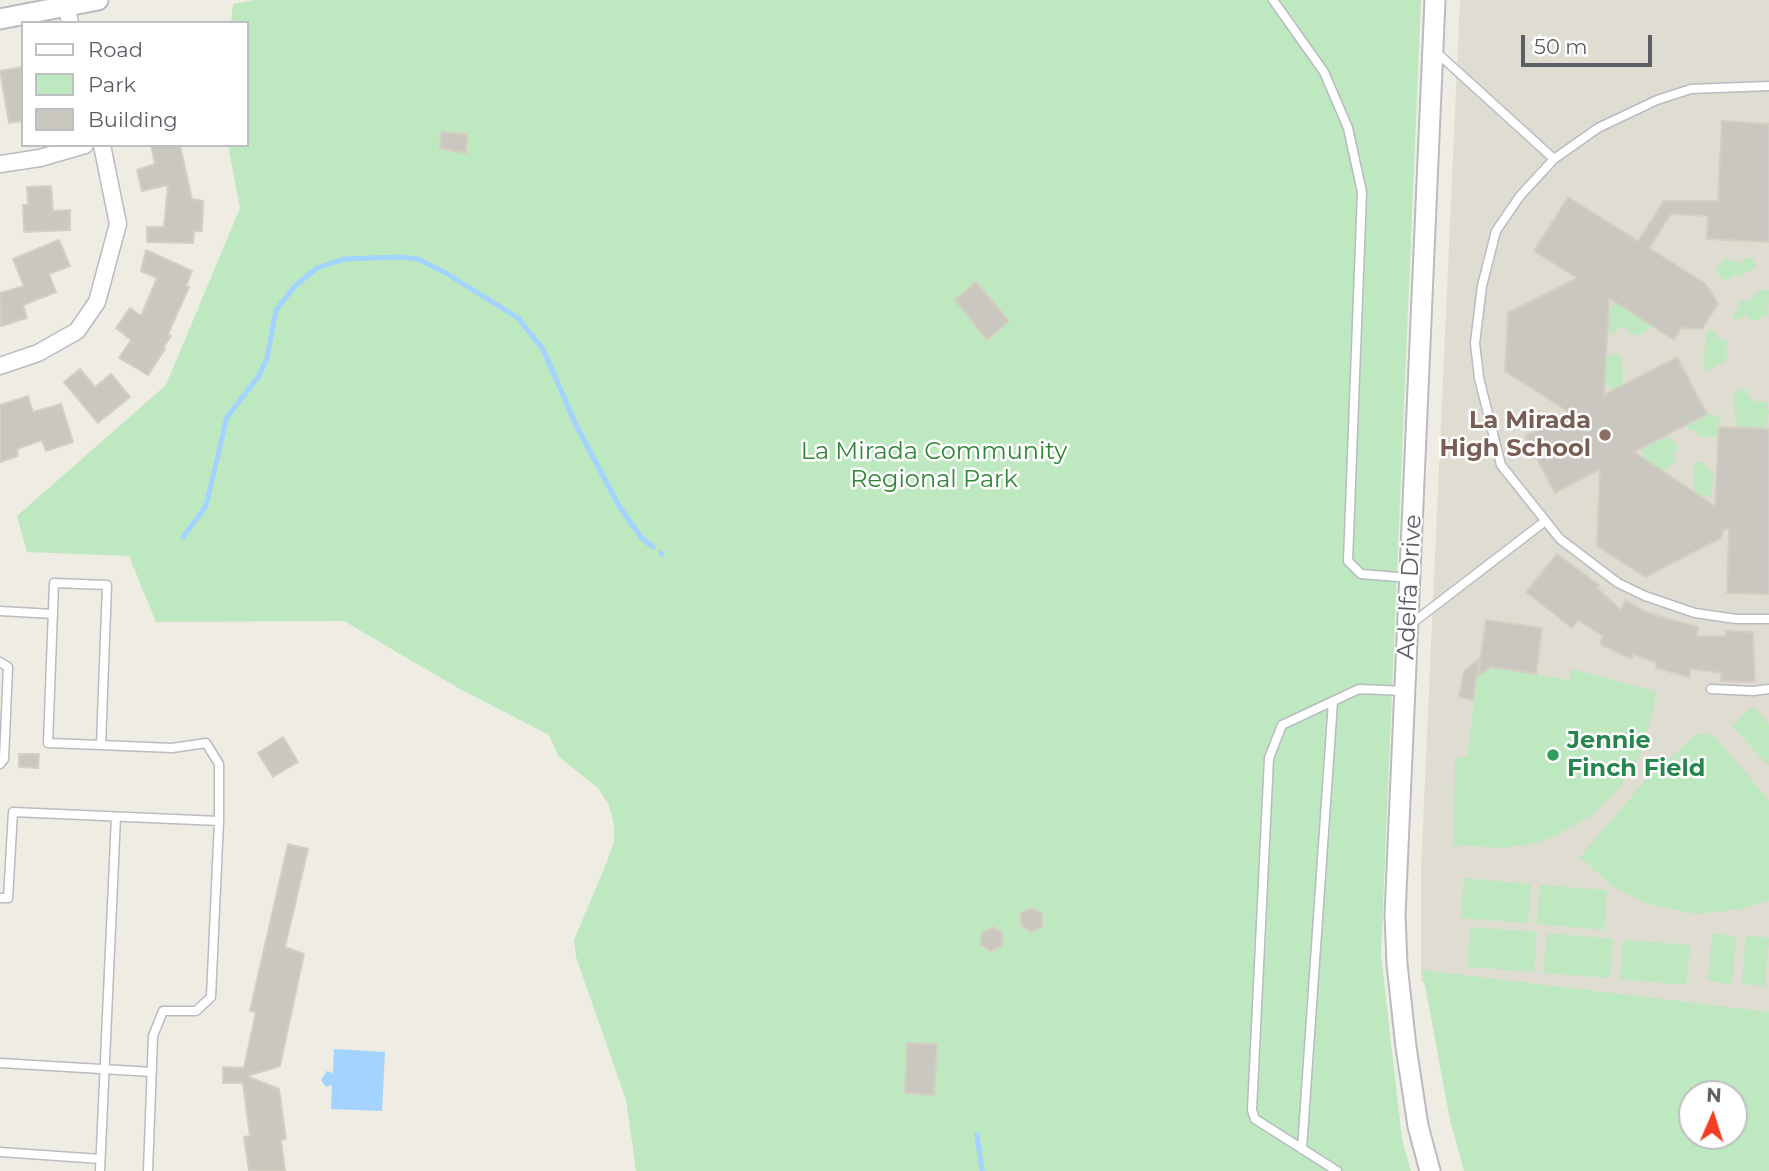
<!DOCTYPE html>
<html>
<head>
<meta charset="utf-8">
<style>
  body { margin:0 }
  #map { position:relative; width:1769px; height:1171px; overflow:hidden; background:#efede3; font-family:Montserrat,sans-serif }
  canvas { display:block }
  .legend { position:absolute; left:21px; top:21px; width:228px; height:126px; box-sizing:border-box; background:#fff; border:2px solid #bdbfc1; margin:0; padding:9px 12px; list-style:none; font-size:21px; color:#5b5f65 }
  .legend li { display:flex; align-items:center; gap:14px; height:35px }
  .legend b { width:35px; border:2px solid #bdbfc1 }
  .north { position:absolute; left:1678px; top:1080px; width:70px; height:70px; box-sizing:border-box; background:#fff; border:2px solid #bdbfc1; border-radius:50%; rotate:3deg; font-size:19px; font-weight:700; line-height:28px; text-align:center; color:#5b5f65 }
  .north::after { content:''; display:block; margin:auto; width:24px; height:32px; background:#f33e25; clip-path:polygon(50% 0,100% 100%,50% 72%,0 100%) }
  .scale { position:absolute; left:1521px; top:35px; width:131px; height:32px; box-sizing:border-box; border:4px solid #5b5f65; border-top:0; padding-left:9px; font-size:21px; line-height:24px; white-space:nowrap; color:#5b5f65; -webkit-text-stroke:5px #fff; paint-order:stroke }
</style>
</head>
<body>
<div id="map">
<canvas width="1769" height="1171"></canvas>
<ul class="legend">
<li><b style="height:9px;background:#fff"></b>Road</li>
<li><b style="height:19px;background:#bee8c0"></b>Park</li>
<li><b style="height:19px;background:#cac6c0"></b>Building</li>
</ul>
<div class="north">N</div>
<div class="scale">50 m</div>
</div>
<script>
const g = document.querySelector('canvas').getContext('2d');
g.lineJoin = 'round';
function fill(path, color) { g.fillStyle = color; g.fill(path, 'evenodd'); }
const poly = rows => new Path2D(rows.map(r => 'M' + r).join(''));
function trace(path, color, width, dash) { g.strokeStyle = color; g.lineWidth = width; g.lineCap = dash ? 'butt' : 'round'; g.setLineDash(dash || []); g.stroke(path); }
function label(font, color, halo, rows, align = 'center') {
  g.font = font + ' Montserrat,sans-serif'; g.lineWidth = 5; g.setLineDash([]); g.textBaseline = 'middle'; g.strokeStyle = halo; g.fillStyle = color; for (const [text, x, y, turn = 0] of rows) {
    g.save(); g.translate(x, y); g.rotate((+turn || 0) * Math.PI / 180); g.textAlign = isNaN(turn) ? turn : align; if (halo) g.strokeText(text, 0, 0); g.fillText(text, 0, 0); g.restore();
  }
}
const education = poly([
  [1460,0,1769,0,1769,1013,1421,982,1421,869]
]);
const green = poly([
  [254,0,1421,0,1381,955,1402,1139,1411,1171,636,1171,626,1100,576,957,574,940,606,864,614,842,614,825,609,805,598,788,559,757,549,735,458,688,344,621,156,622,129,556,27,552,17,516,166,385,240,208,228,145,247,145,247,23,231,23,233,4],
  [1725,258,1741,264,1745,258,1752,259,1756,265,1750,272,1745,272,1740,277,1733,274,1732,278,1724,280,1715,270],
  [1763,290,1769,290,1768,317,1762,316,1758,321,1750,320,1747,314,1737,320,1733,318,1741,301,1747,301],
  [1615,302,1653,327,1639,335,1629,334,1627,328,1619,328,1616,333,1607,333,1605,317],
  [1707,331,1715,331,1717,338,1725,339,1729,345,1725,351,1728,356,1724,364,1717,363,1712,371,1707,371,1703,361],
  [1614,354,1622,355,1623,385,1611,391,1603,377,1606,357],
  [1739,388,1745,389,1753,401,1767,402,1769,412,1765,429,1736,428,1734,397],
  [1707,414,1720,416,1719,436,1698,437,1696,430,1689,430,1687,424],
  [1663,437,1675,441,1678,448,1674,454,1676,461,1664,471,1648,463,1640,448],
  [1697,462,1704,463,1707,469,1713,469,1712,497,1698,496,1694,491,1693,466],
  [1491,667,1569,680,1573,669,1656,692,1651,718,1641,753,1633,768,1614,794,1592,815,1555,836,1532,844,1502,848,1454,845,1455,757,1467,757,1477,677],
  [1753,706,1769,724,1769,766,1732,726],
  [1696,734,1713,735,1769,800,1769,900,1743,909,1697,914,1648,904,1612,886,1580,857,1643,783],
  [1464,878,1531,884,1528,923,1461,918],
  [1540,885,1607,890,1604,930,1537,924],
  [1470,927,1537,932,1534,972,1467,967],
  [1547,933,1613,939,1610,978,1543,973],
  [1712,934,1736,936,1732,984,1708,981],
  [1746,936,1769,938,1765,986,1742,984],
  [1623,940,1690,945,1686,985,1620,979],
  [1422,970,1769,1012,1769,1171,1464,1171,1450,1120],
  [1734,1094,1734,1136,1692,1136,1692,1094]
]);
const water = poly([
  [334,1049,385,1052,382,1111,331,1109,332,1085,326,1087,321,1080,327,1071,333,1073]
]);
const stream = poly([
  [183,537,206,506,227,417,259,376,267,358,276,310,295,286,317,268,344,259,399,257,418,259,446,273,518,318,543,349,576,425,619,506,641,537,653,547],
  [661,553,662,554],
  [977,1135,982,1171]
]);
const building = poly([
  [23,67,23,121,9,123,0,71,23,67],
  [1722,121,1769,124,1769,242,1707,239,1708,216,1671,214,1649,248,1706,284,1718,304,1702,329,1681,328,1674,340,1609,298,1604,395,1677,357,1707,414,1634,452,1715,506,1719,427,1769,429,1769,594,1727,593,1729,529,1724,529,1721,538,1645,577,1597,546,1600,469,1555,493,1525,436,1570,413,1505,371,1508,313,1577,278,1534,251,1568,197,1638,241,1664,201,1718,201,1722,121],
  [441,132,467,134,466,153,440,148,441,132],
  [151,145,180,145,192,199,203,201,202,231,194,231,193,243,147,242,147,227,164,227,168,185,142,191,137,170,155,164,151,145],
  [51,186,53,211,70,210,70,230,24,232,23,205,28,205,27,187,51,186],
  [59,240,70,266,49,274,56,292,23,305,27,318,1,326,0,293,24,286,13,259,59,240],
  [146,250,192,271,186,286,189,287,168,334,171,336,163,348,165,349,148,375,119,358,131,340,116,328,130,308,141,316,155,283,157,278,141,271,146,250],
  [976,282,1009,321,987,340,955,300,976,282],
  [80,369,95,387,111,374,130,397,98,423,64,382,80,369],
  [28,396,33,412,61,404,73,442,46,451,42,440,17,449,18,456,0,462,0,405,28,396],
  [1557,554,1599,585,1597,588,1621,610,1625,600,1648,613,1698,627,1696,636,1726,636,1726,631,1753,632,1755,682,1721,681,1721,673,1691,669,1689,677,1656,668,1657,663,1633,654,1631,659,1600,644,1603,636,1578,620,1572,628,1526,592,1557,554],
  [1486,620,1542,628,1536,674,1491,667,1478,676,1486,620],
  [1479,659,1473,700,1459,697,1464,671,1479,659],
  [283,737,298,762,273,777,258,753,283,737],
  [19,754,39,754,38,768,19,767,19,754],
  [288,844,308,849,285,947,304,954,280,1066,247,1076,279,1089,286,1139,281,1140,285,1171,249,1171,244,1137,250,1136,243,1083,223,1083,223,1067,244,1068,256,1012,250,1011,288,844],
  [1032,908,1042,914,1042,927,1031,932,1021,925,1021,913,1032,908],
  [993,927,1003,934,1002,946,991,951,981,945,982,933,993,927],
  [907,1043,937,1044,934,1095,905,1093,907,1043]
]);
const service = poly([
  [1273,0,1324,72,1348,128,1362,192,1348,561,1361,574,1410,578],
  [1434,50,1554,159],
  [1769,86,1691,89,1657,100,1598,128,1554,159,1520,196,1496,231,1482,286,1475,343,1479,378,1501,465,1560,539,1618,583,1645,596,1695,613,1736,619,1769,619],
  [0,611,53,614],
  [1411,624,1544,522],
  [0,662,8,667,4,759,0,764],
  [1711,689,1753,691,1769,689],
  [101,745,107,585,54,583,48,743,101,745,172,748,206,743,219,764,219,821],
  [0,898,8,898,13,812,219,821,211,997,196,1011,163,1011,153,1036,148,1171],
  [0,1063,152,1072],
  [1302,1149,1333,701],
  [0,1152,100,1159],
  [100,1171,116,817],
  [1337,1171,1255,1119,1252,1110,1269,758,1282,725,1359,689,1405,691]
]);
const minor = poly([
  [67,8,70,23],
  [0,164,40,158,85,145],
  [0,366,38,353,77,331,97,302,118,224,102,145]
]);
const tertiary = poly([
  [0,19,98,0],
  [1430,1171,1418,1126,1406,1047,1397,964,1395,915,1435,0]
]);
const markers = [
  [1605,435,7,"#8d6e63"],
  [1553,755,7,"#2e9e5b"]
];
const educationNames = [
  ["La Mirada",1591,421],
  ["High School",1591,449]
];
const parkNames = [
  ["La Mirada Community",934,452],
  ["Regional Park",934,480]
];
const streetNames = [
  ["Adelfa Drive",1410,587,-87]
];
const leisureNames = [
  ["Jennie",1567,741],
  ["Finch Field",1567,769]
];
fill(education, '#dfdcd2');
fill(green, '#bee8c0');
fill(water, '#a3d3ff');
trace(stream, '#a3d3ff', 5);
fill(building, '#cac6c0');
trace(building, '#d4cfc1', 2);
trace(service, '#b8bbc0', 11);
trace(minor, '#b8bbc0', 19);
trace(tertiary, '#b8bbc0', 23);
trace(service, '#fff', 8);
trace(minor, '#fff', 16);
trace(tertiary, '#fff', 19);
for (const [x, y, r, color] of markers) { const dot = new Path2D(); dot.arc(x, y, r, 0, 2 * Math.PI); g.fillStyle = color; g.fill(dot); trace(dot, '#fff', 2.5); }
label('bold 24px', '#785e54', '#fff', educationNames, 'right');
label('24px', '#308738', '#fff', parkNames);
label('24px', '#5b5f65', '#fff', streetNames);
label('bold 24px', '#27864d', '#fff', leisureNames, 'left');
</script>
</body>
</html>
